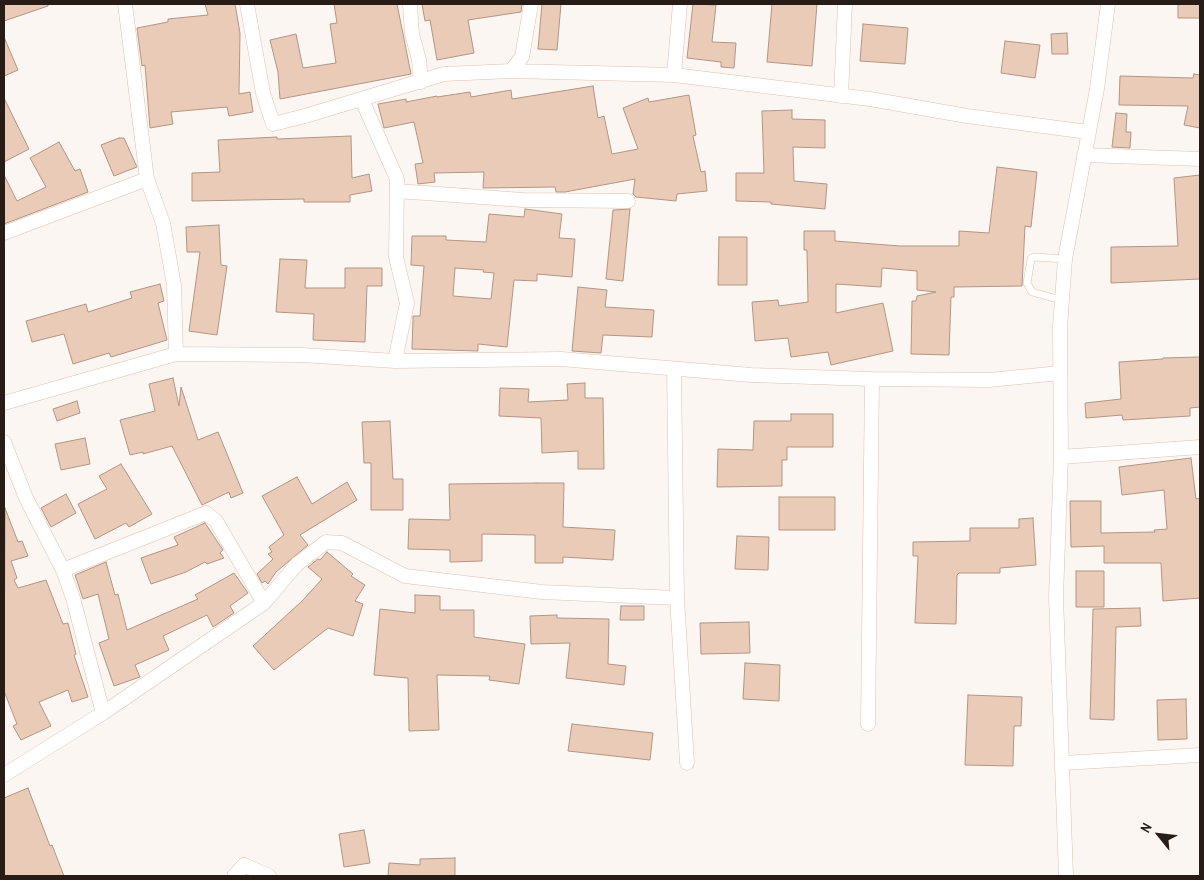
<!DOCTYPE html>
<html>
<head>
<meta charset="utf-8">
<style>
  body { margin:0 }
  #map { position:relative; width:1204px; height:880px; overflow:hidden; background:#fcf6f2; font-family:"Archivo Narrow",sans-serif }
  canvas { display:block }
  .frame { position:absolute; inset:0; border:5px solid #281d16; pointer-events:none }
  .north { position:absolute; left:1134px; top:810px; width:50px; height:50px; -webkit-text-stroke:4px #fcf6f2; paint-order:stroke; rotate:299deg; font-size:14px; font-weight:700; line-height:20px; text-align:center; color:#281d16 }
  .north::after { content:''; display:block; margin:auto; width:18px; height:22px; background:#281d16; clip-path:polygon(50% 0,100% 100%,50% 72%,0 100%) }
</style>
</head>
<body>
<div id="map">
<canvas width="1204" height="880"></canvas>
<div class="frame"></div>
<div class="north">N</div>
</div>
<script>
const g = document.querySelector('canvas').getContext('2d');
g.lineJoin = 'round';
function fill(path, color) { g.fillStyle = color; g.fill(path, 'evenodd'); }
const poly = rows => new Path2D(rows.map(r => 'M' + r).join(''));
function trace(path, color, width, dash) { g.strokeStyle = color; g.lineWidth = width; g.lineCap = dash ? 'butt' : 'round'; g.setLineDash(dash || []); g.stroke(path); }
const building = poly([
  [4,4,48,4,48,6,4,21,4,4],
  [205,4,235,4,240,33,239,94,250,92,253,112,229,116,227,107,171,112,173,124,150,128,145,65,142,66,137,28,168,22,168,19,208,15,205,4],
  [334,4,397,4,411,74,280,99,278,72,270,40,296,34,303,68,336,63,330,24,337,23,334,4],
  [422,4,522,4,521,12,468,20,474,53,437,60,430,20,425,21,422,4],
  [542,4,561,4,557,50,538,49,542,4],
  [693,4,716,5,712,42,736,43,734,68,721,67,721,62,687,58,693,4],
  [772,4,817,4,812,66,767,62,772,4],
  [1178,4,1200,4,1200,18,1178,18,1178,4],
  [863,24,908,28,905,64,860,61,863,24],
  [1067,33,1068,54,1052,54,1051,34,1067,33],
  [4,37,18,70,4,76,4,37],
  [1005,41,1040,45,1035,78,1001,73,1005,41],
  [1194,74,1200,75,1200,128,1184,125,1188,106,1119,105,1120,76,1193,78,1194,74],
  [593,86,598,118,604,116,612,154,638,149,623,108,648,98,649,102,689,95,696,135,693,136,701,172,705,171,707,191,677,194,676,201,636,197,633,194,635,179,565,192,556,192,555,187,483,188,484,172,434,173,435,182,418,184,415,164,423,163,414,122,384,128,378,104,406,99,406,102,437,96,437,97,470,92,471,97,511,90,512,99,593,86],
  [4,98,29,149,4,162,4,98],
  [792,110,792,119,825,120,825,148,793,147,794,181,827,184,825,209,771,204,771,202,736,201,736,173,764,173,762,111,792,110],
  [1116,113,1127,114,1126,132,1131,132,1130,148,1112,147,1116,113],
  [351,136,352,178,369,174,372,191,350,195,350,202,304,202,304,199,192,201,192,173,220,172,218,140,277,137,277,139,351,136],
  [119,138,124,138,137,167,114,176,101,145,119,138],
  [59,142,75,171,80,169,88,192,4,224,4,175,17,201,46,187,30,158,59,142],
  [997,167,1037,172,1031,227,1025,226,1022,286,954,287,954,297,951,297,949,355,911,354,912,301,916,301,917,296,936,292,917,290,917,271,882,268,881,287,836,284,836,313,883,303,893,351,831,365,828,352,791,357,788,338,755,341,752,302,778,300,779,306,808,302,807,250,804,250,804,231,835,231,835,241,900,246,959,246,959,231,989,233,997,167],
  [1200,175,1200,279,1111,283,1111,247,1178,246,1174,178,1200,175],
  [525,209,562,214,559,238,575,239,572,277,537,274,537,281,514,280,507,347,478,344,478,351,412,349,413,319,413,316,420,316,424,266,411,265,412,236,446,236,446,240,486,242,489,214,524,217,525,209],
  [455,268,484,270,483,272,494,273,491,299,453,296,455,268],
  [630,209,623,281,606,279,613,210,630,209],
  [219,225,221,265,227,266,217,335,189,331,200,252,187,252,186,227,219,225],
  [719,237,747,237,747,285,718,285,719,237],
  [280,259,307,260,305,288,345,288,345,268,382,268,382,286,367,286,365,342,313,340,314,314,276,312,280,259],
  [160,284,164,301,158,303,167,340,111,357,109,353,73,364,64,334,32,342,26,321,86,304,88,312,132,298,130,292,160,284],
  [578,287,607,290,605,307,654,310,652,337,603,335,601,353,572,351,578,287],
  [1200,357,1200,407,1190,408,1190,416,1123,420,1122,415,1086,418,1085,403,1121,399,1119,362,1163,359,1163,358,1200,357],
  [173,378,179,406,181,387,198,440,218,432,243,493,231,498,229,492,202,505,172,446,143,454,143,452,130,455,120,420,155,411,149,384,173,378],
  [585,383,585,398,603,398,604,469,578,469,578,451,542,453,541,418,499,416,500,388,529,389,528,402,568,400,567,384,585,383],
  [77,401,80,413,57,421,53,409,77,401],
  [791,414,833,414,833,447,787,447,787,460,782,460,782,486,717,487,718,449,753,450,754,421,791,421,791,414],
  [390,421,393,479,403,479,403,510,371,510,371,463,364,463,362,422,390,421],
  [85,438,90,464,61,470,55,444,85,438],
  [1191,458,1196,499,1200,498,1200,598,1163,601,1161,563,1104,563,1104,546,1071,547,1070,501,1101,501,1101,533,1155,532,1154,530,1167,529,1164,490,1122,495,1119,467,1191,458],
  [121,464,152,514,129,527,126,523,95,539,78,504,107,489,99,476,121,464],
  [297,477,312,504,347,482,357,500,300,535,308,545,276,572,268,584,265,581,262,583,257,574,273,559,268,554,272,552,269,547,284,535,262,496,297,477],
  [536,483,564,483,563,527,615,530,613,560,563,557,563,563,535,563,535,535,482,534,482,561,450,562,450,550,408,549,409,519,450,520,449,484,536,483],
  [66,494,76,513,51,527,41,508,66,494],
  [779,497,835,497,835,530,779,530,779,497],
  [5,508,18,542,22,541,28,556,11,561,17,578,14,580,18,588,46,580,63,624,68,623,76,654,74,655,88,697,72,702,68,690,39,702,51,726,21,740,13,726,17,724,4,691,5,508],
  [1033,518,1036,565,1000,568,1000,573,959,573,957,575,956,624,915,623,918,556,913,556,913,542,970,541,970,528,1019,528,1019,519,1033,518],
  [205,523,223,550,220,553,224,558,207,564,205,562,186,572,151,584,141,558,178,545,174,537,205,523],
  [737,536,769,537,768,570,735,569,737,536],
  [327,552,353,574,351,576,365,585,355,601,363,604,353,636,328,628,274,670,253,646,302,601,322,579,308,567,318,559,320,560,327,552],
  [106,562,115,595,118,594,127,630,198,599,195,595,234,573,248,593,230,606,234,613,213,627,207,615,163,636,169,650,135,665,140,677,114,686,99,643,109,639,98,594,83,599,75,575,106,562],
  [1076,571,1104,571,1104,607,1076,607,1076,571],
  [415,595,440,596,440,610,474,610,474,637,525,644,519,684,489,680,490,676,437,675,439,730,409,731,408,678,374,675,380,609,415,613,415,595],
  [621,606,644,606,644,620,620,620,621,606],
  [1140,608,1141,626,1116,627,1114,720,1090,719,1093,609,1140,608],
  [557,615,557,618,609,619,608,664,626,666,624,685,566,678,570,643,531,644,530,616,557,615],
  [749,622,750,653,701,654,700,623,749,622],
  [745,663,780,665,779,701,743,699,745,663],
  [968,695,1022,697,1021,726,1014,726,1013,766,965,765,968,695],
  [1186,699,1187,739,1158,740,1157,700,1186,699],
  [572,724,653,733,650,760,568,751,572,724],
  [28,788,50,846,52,845,64,876,4,876,4,798,28,788],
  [364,830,370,863,344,867,339,834,364,830],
  [455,858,455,876,388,876,389,863,420,865,420,859,455,858]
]);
const lane = poly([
  [1061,300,1032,292,1027,283,1031,259,1034,257,1065,259]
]);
const street = poly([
  [125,4,147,179,163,223,174,285,176,354],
  [247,4,263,93,273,124,305,116,444,74,511,71,522,57,531,4],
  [410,4,412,34,419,60,421,82],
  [511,71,674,75,870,99,967,116,1088,132],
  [674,75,680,4],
  [841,96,845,4],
  [362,100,397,179,396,257,407,303,395,361],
  [1084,155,1200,159],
  [397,191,523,200,628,201],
  [4,233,147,179],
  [4,403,176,354,302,355,395,361,561,359,751,375,872,379,989,380,1060,373],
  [4,442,26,498,63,570],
  [1061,457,1200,447],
  [677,598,687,763],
  [103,713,73,598,63,570,206,513,216,521,264,603],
  [868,724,872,379],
  [1063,763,1200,755],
  [4,775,103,713,264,603,297,564,326,542,342,543,405,576,542,592,677,598,674,369],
  [234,876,244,865,269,876],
  [1066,876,1056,597,1061,457,1060,327,1065,259,1097,89,1108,4]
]);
fill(building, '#eacbb8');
trace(building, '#b29583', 1);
trace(lane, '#dfc0ad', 8);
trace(street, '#dfc0ad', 15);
trace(lane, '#fff', 7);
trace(street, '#fff', 14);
</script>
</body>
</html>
